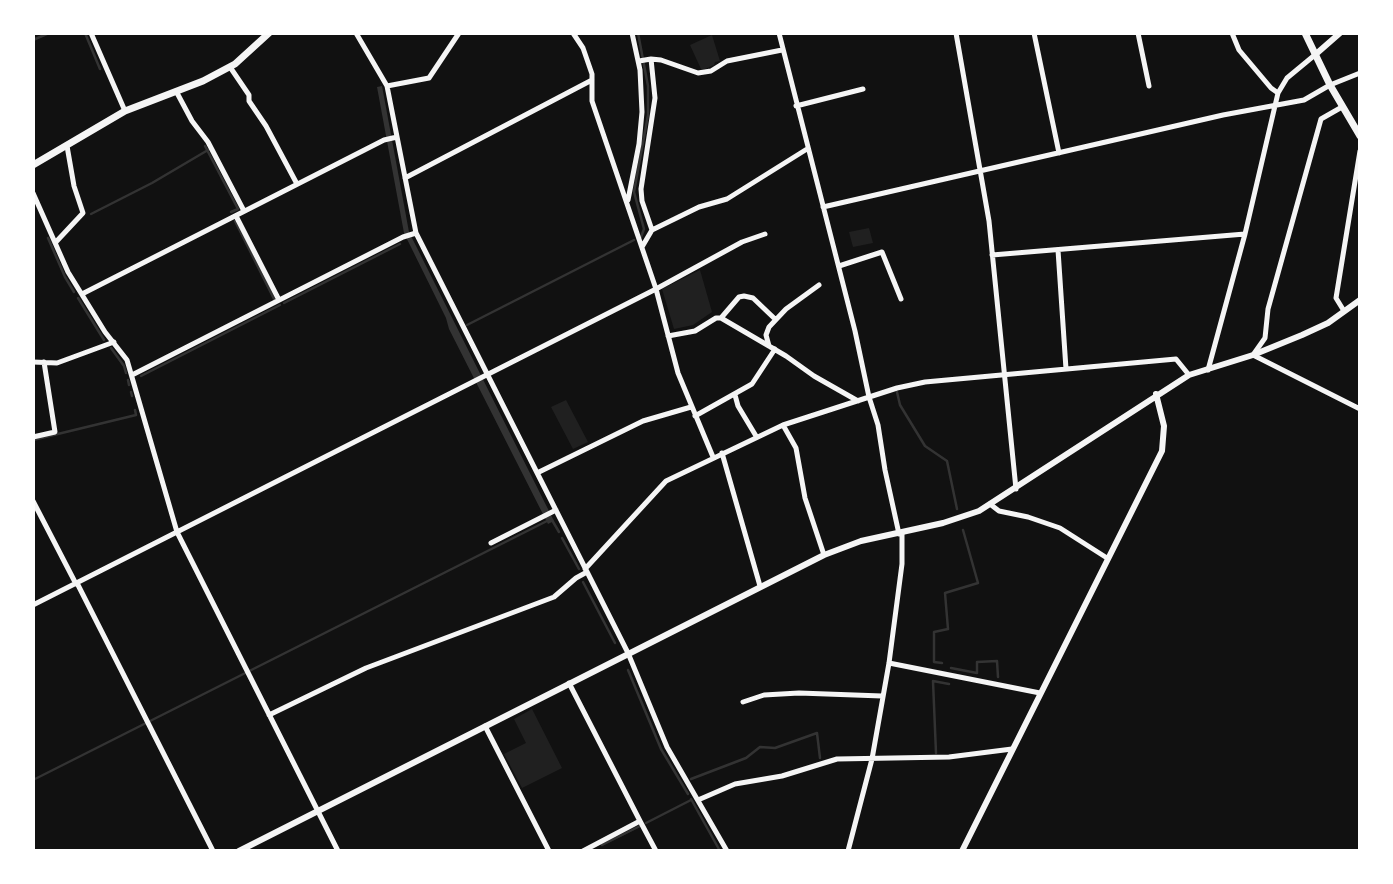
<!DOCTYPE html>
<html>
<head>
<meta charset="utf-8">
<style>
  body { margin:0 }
  #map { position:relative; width:1393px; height:884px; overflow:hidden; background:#111; font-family:"DejaVu Sans",sans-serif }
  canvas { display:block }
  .frame { position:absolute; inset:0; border:35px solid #fff; pointer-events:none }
</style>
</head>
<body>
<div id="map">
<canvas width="1393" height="884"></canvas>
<div class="frame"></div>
</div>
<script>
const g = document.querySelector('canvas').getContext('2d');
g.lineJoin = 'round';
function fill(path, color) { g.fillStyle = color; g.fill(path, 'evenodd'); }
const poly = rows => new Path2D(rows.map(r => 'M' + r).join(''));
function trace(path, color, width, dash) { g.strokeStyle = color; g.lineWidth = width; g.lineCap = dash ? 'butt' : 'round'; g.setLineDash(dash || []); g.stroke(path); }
const green = poly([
  [712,35,720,61,715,62,714,65,705,69,701,69,690,45],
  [869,228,873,243,853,247,849,232],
  [700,270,712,312,693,325,674,329,662,289],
  [566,400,588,442,573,449,551,407],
  [532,709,562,768,522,788,504,754,526,743,514,719]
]);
const water = poly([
  [382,86,409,232,554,521,548,524,449,329,446,318,404,233,377,87]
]);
const stream = poly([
  [85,33,100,69],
  [638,33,648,86,648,115,634,192,644,229,641,237],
  [33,40,49,33],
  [205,146,238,209,231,212],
  [91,214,152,183,208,150],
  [235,221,274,299],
  [48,238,65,277,74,292],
  [78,298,104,340],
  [284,303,400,244],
  [467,325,634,240],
  [111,348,124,366,126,373],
  [141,376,280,305],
  [128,380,129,385],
  [131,392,132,396],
  [897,392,900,405,925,446,947,461,957,509],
  [33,440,136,415,135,410],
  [552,520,559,532],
  [562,538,579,569],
  [583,582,615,643],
  [942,663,934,662,934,632,948,629,945,593,978,583,963,530],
  [951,668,977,673,977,662,997,661,998,677],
  [628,670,661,749,688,794],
  [936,753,933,681,949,684],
  [691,779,746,758,760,747,775,748,817,733,820,758],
  [33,780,549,520],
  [691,799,720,851],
  [646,823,691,800],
  [602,845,640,826],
  [592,851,593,850]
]);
const minor = poly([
  [91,33,125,111],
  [356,33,387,86,416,233,628,653,667,747,727,851],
  [573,33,583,48,592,74,592,101,656,289,678,373,713,457],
  [779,33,855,331,869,397,878,425,885,470,899,534],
  [956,33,989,221,1016,489],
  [1034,33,1059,153],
  [1138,33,1149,86],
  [1232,33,1239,50,1271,88,1278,93],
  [651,59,655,98,641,189,642,201,652,230],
  [639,61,651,59,661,60,698,73,711,71,727,61,782,50],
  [230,67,249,95,249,101,266,126,297,184],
  [387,86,429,78,459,33],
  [176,91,192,121,208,142,244,211],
  [796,106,863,89],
  [1342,107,1321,119,1268,309,1265,338,1253,355,1360,409],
  [405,178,592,80],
  [33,193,68,272,105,332,127,360,177,532,338,851],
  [628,200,639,144,642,112,640,70,632,33],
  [823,207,1223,115,1304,100,1330,85,1360,73],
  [236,216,279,300],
  [55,243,83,213,74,186,67,146],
  [642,247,652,230,699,207,727,199,807,149],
  [1058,250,1066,369],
  [992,255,1245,234],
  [839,266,882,252,901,299],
  [82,294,384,140,397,137],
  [1344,311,1336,298,1360,151],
  [721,318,739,297,744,296,753,298,775,319],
  [668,336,695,331,716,318,721,318,786,356,814,376,858,401],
  [769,346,766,335,769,327,786,309,819,285],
  [33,362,57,363,114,342],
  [1208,370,1245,234,1278,93,1287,78,1316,54],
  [132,375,403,237,416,233],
  [735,395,738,406,756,436],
  [695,416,752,384,775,349],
  [783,425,796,448,805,498,824,555],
  [33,437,55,432,44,362],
  [722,453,760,586],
  [537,473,643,421,691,407],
  [33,501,76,584],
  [990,504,999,511,1028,517,1060,528,1107,558],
  [491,543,556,510],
  [585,569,666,481,783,425,897,388,925,382,1176,359,1189,375],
  [77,583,213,851],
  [33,605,656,289,742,242,765,234],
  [889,663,1040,693],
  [569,683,640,821,583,851],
  [743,702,764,695,799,693,882,696],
  [269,715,366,668,554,597,576,578,587,572],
  [485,726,549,851],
  [698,800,735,784,782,776,837,759,949,757,1012,749],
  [640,821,656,851],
  [848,851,872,759,889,663,902,564,902,533]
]);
const tertiary = poly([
  [1316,54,1340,33],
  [239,851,824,555,861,541,943,523,979,511,1189,375,1253,355,1302,335,1328,323,1360,300],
  [962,851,1162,451,1164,426,1156,394]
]);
const secondary = poly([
  [1305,33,1330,85,1360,136],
  [33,165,125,111,203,81,235,64,269,33]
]);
fill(green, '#202020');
fill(water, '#333');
trace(stream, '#333', 2.5);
trace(minor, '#f5f5f5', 5);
trace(tertiary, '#f5f5f5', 6);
trace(secondary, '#f5f5f5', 7);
</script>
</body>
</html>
